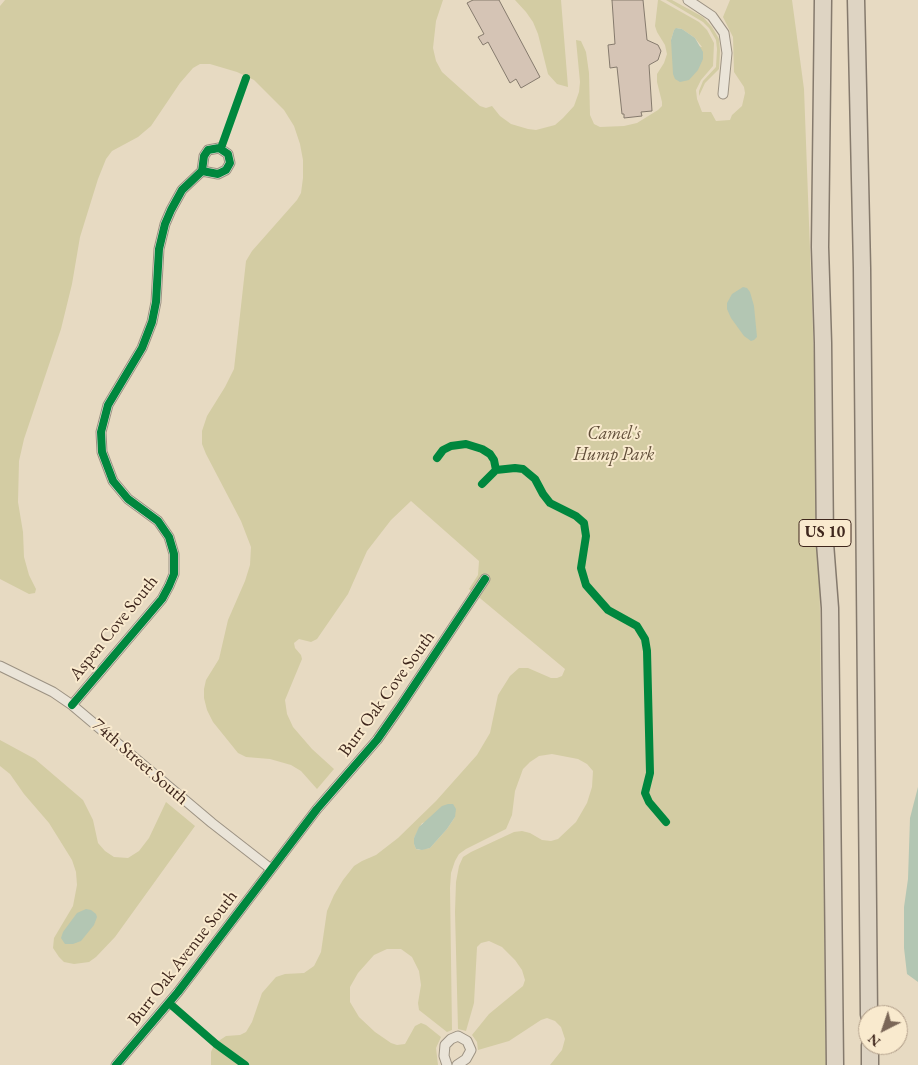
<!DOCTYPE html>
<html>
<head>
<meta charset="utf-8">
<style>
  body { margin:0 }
  #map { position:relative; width:918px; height:1065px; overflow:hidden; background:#e7dac2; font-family:"EB Garamond",serif }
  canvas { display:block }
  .north { position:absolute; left:858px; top:1005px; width:50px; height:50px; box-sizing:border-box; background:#f9eace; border:1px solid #af9c87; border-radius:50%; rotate:221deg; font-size:14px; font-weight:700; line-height:20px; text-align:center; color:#3f271d }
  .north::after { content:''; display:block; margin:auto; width:18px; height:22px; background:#7a6657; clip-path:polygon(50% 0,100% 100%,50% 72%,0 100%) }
</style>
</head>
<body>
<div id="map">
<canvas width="918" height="1065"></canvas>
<div class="north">N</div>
</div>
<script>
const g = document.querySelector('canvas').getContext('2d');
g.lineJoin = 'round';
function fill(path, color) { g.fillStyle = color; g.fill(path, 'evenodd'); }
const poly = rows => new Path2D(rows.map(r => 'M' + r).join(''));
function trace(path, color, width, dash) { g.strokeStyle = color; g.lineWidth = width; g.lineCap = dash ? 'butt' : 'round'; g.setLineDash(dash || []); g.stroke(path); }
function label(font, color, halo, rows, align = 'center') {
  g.font = font + ' "EB Garamond",serif'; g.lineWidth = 4; g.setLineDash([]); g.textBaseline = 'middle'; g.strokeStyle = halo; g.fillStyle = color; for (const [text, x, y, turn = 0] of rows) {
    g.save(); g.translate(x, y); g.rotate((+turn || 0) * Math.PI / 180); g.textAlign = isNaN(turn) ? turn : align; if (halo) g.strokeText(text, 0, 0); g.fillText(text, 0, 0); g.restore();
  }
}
const green = poly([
  [5,0,443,0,436,21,433,48,436,61,442,72,480,106,486,108,492,106,500,116,511,124,528,129,536,130,555,125,563,118,574,106,579,92,580,82,576,40,581,41,586,52,589,73,590,115,594,124,600,127,624,126,637,123,658,110,662,106,662,102,657,82,657,74,664,63,667,54,665,45,657,32,655,26,658,0,660,0,699,22,707,30,714,43,713,66,701,80,696,90,697,99,702,112,711,112,716,121,730,120,732,115,742,106,745,93,744,87,734,72,733,37,723,17,730,0,792,0,804,89,818,465,826,1065,550,1065,562,1050,565,1039,561,1027,555,1021,547,1018,541,1020,509,1041,478,1050,477,1042,472,1035,489,1014,523,986,525,980,522,970,515,960,502,947,489,941,481,943,477,947,474,1003,466,1031,458,1029,455,912,456,882,459,866,463,857,471,852,514,832,522,831,530,833,542,840,551,841,558,839,576,822,587,803,592,787,593,771,587,764,578,759,552,754,539,756,530,762,523,769,515,791,512,815,506,829,466,849,459,854,455,861,451,873,450,888,452,1030,447,1032,419,1010,418,1003,421,985,419,971,412,957,401,949,387,949,374,955,358,973,350,987,350,1002,359,1017,375,1032,391,1043,397,1045,405,1044,415,1026,421,1023,426,1025,441,1037,436,1048,438,1065,249,1065,217,1042,226,1036,240,1035,246,1032,252,1022,262,993,276,977,285,974,304,973,314,966,321,952,327,911,334,895,343,880,354,866,362,861,376,855,398,838,436,801,477,755,490,733,498,695,510,676,519,668,528,668,551,678,557,678,562,676,565,669,469,589,478,575,479,561,411,501,391,520,367,551,348,594,317,639,311,642,299,639,294,643,295,648,301,655,302,659,285,700,287,714,293,727,312,749,334,769,317,789,301,771,291,765,270,759,246,757,238,753,213,722,207,710,204,698,204,689,206,680,219,659,228,620,245,581,250,565,251,547,241,521,206,454,202,444,202,431,207,416,225,387,234,369,246,261,252,251,297,200,301,193,303,178,303,160,300,144,294,126,284,110,254,80,237,72,210,64,200,64,193,68,180,83,151,126,138,137,112,151,106,159,98,179,80,237,72,284,61,329,24,439,19,461,18,502,23,532,24,557,29,575,36,589,35,593,29,594,0,579,0,6],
  [677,28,682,29,695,38,702,47,671,40,674,30],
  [455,817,447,829,430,848,419,850,416,849,414,844,414,838,422,823],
  [515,0,561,0,568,87,557,84,548,74,538,34,533,22,526,12],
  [666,0,672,0,703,17,712,27,719,39,720,51,719,69,705,83,699,96,699,91,703,81,716,67,717,49,716,40,709,28,703,22],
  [0,740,35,759,83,800,93,820,98,843,105,851,114,857,128,858,139,851,149,838,166,802,195,826,115,937,96,957,89,962,74,964,64,962,59,957,53,948,54,938,73,906,77,885,76,872,72,860,49,823,24,794,10,774,0,766],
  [214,1045,235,1062,240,1065,211,1065,211,1052]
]);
const water = poly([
  [676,28,682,29,695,38,703,52,703,59,698,70,689,80,680,82,675,79,673,74,671,40,674,30],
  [743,287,747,288,750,292,754,306,757,337,754,340,751,341,744,336,731,318,727,309,727,303,732,294],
  [918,787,918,982,907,974,904,948,904,907,908,879,910,818],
  [448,804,453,804,456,809,455,817,447,829,430,848,422,850,416,849,414,844,414,838,419,827,442,806],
  [86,909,91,910,96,914,97,917,94,925,81,941,73,944,65,944,61,938,63,932,77,913]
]);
const building = poly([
  [473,0,499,0,540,77,521,88,516,79,510,83,488,42,483,45,478,37,484,34,467,3,473,0],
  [612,0,643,0,647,40,658,45,661,51,658,60,649,65,652,111,641,112,642,116,624,118,624,114,622,114,617,67,610,68,608,45,615,44,612,0]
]);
const minor = poly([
  [688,0,712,16,724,33,727,53,723,94],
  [0,666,53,692,72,705,212,823,271,869],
  [72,705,162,599,169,586,174,574,174,554,169,537,158,521,128,499,113,481,102,452,101,432,108,405,142,348,152,322,156,302,159,249,165,224,171,210,182,190,202,171,218,174,226,170,230,163,228,154,219,148,208,150,204,156,202,171],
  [116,1065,178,992,317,809,377,740,400,707,485,579],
  [447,1065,444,1056,445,1045,451,1039,458,1036,467,1041,471,1050,466,1059,457,1065]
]);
const motorway = poly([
  [823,0,820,247,823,343,825,543,830,608,835,1065],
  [856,0,862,268,869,1015],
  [870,1045,870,1065]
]);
const cycleway = poly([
  [221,148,246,78],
  [437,458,443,450,451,446,466,444,482,449,490,454,494,460,496,470],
  [482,484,496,470,515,468,523,469,535,479,543,494,550,503,576,516,584,523,586,536,581,568,586,585,608,610,637,626,645,639,647,651,650,773,645,793,649,802,666,822],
  [72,705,162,599,169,586,174,574,174,554,169,537,158,521,128,499,113,481,102,452,101,432,108,405,142,348,152,322,156,302,159,249,165,224,171,210,182,190,202,171,218,174,226,170,230,163,228,154,219,148,208,150,204,156,202,171],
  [169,1003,216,1044,245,1065],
  [116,1065,178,992,317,809,377,740,400,707,485,579]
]);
const shields = [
  [825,533,52]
];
const shieldNames = [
  ["US 10",825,533]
];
const parkNames = [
  ["Camel's",614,434],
  ["Hump Park",614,455]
];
const streetNames = [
  ["Aspen Cove South",114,628,-51],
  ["Burr Oak Cove South",387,694,-54],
  ["74th Street South",140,762,41],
  ["Burr Oak Avenue South",183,958,-52]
];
fill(green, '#d3cca3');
fill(water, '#b3c6b3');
fill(building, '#d5c4b5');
trace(building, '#857a6d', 1);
trace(minor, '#9c9283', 11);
trace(motorway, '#857a6d', 19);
trace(minor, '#eae4d8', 9);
trace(motorway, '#ded4c3', 16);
trace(cycleway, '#00873e', 8);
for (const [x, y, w] of shields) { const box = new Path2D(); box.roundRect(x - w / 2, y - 13.5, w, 27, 4); g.fillStyle = '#f9eace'; g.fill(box); trace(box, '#3f271d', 1); }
label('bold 16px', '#3f271d', null, shieldNames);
label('italic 18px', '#604d38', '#f9eace', parkNames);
label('18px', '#3f271d', '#f9eace', streetNames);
</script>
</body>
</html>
